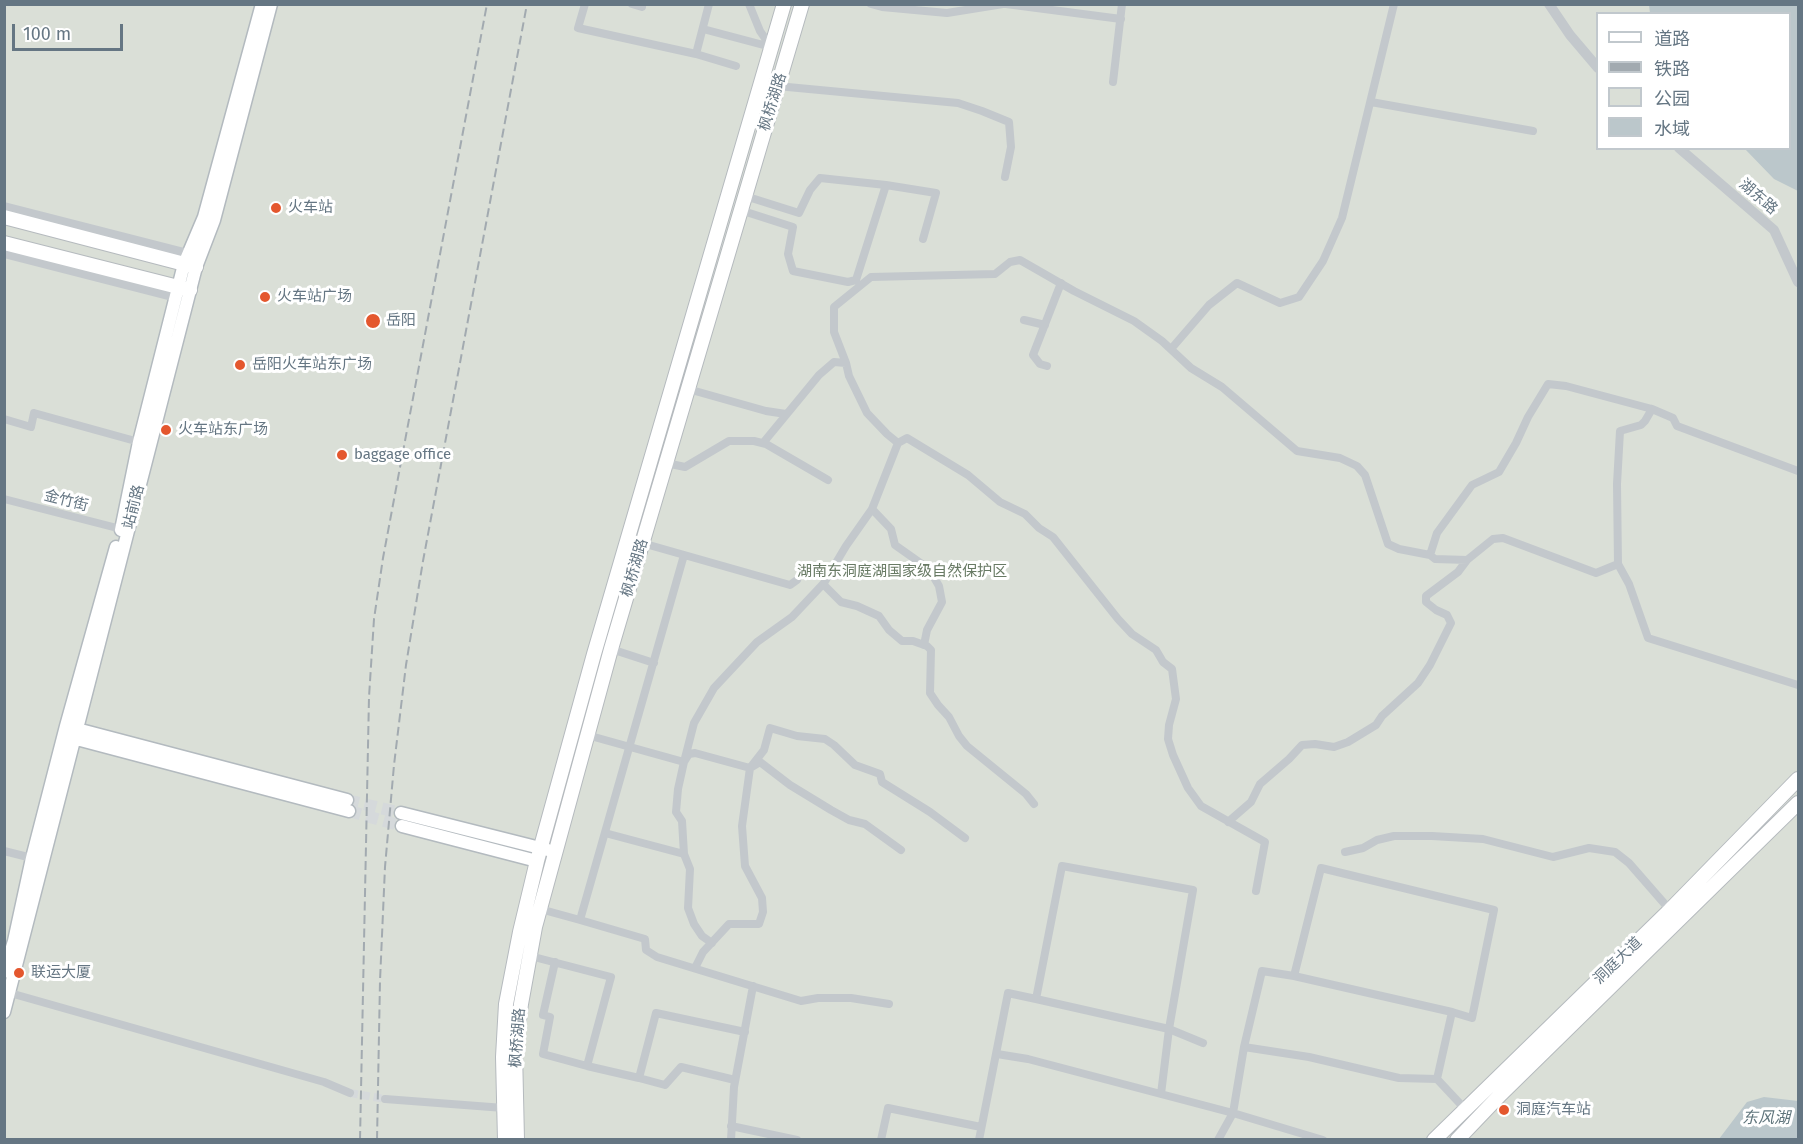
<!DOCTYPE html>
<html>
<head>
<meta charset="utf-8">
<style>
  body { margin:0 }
  #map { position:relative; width:1803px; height:1144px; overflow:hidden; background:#fafaf8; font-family:"Fira Sans","Noto Sans SC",sans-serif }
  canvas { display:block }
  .frame { position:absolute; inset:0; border:6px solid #657683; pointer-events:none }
  .legend { position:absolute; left:1596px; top:12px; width:195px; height:138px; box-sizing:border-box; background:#fff; border:2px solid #c1c8cd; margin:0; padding:8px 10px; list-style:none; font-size:18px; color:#657683 }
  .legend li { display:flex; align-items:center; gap:12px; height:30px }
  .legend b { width:30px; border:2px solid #c1c8cd }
  .scale { position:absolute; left:12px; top:24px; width:111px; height:27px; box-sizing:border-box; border:3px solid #657683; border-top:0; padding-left:8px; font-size:18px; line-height:21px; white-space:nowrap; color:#657683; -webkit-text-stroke:4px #fff; paint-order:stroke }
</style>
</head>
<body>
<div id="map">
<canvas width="1803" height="1144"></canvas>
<div class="frame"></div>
<ul class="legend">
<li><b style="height:8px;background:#fff"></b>道路</li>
<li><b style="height:8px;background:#a2aab0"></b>铁路</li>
<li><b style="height:16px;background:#dadfd7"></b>公园</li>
<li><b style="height:16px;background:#bbc7cb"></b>水域</li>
</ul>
<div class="scale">100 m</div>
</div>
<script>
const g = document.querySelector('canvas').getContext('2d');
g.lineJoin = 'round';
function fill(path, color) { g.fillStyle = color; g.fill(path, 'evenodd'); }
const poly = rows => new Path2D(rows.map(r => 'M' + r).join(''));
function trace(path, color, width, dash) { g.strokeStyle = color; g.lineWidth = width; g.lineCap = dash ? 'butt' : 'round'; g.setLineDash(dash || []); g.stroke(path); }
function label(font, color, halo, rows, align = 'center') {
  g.font = font + ' "Fira Sans","Noto Sans SC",sans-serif'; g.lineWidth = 6; g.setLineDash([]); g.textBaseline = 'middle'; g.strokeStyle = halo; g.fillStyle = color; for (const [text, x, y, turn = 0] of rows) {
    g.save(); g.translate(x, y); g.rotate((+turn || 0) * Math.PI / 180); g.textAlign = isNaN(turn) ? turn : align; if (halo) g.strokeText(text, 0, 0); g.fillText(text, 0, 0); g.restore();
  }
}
const green = poly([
  [5,5,1798,5,1798,1139,5,1140],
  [1598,14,1790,14,1790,148,1598,148]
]);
const water = poly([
  [1649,5,1798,5,1798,191,1774,179,1745,149,1790,148,1790,14,1650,13],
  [1764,1097,1798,1101,1798,1139,1719,1139,1747,1102]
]);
const minorTunnel = poly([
  [350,1093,385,1099]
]);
const secondaryTunnel = poly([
  [347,800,401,813],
  [349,811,402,826]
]);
const minor = poly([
  [585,4,578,28,696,54],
  [632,4,642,7],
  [709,4,696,54,736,66],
  [749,4,760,31,771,47],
  [871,4,882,7,947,13,1003,4],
  [1006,4,1121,19],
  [703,29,771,47],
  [1113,82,1122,4],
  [777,86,958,103,982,111,1009,122,1011,147,1005,177],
  [1371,102,1533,131],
  [886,185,936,193,923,239],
  [740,210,793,227,788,254,793,271,848,282,856,280,886,185,820,178,810,190,799,213,745,196],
  [1024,320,1045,325],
  [1171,349,1209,305,1237,283,1280,303,1299,297,1323,261,1342,218,1394,4],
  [846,363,834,332,834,307,871,277,995,274,1010,262,1020,260,1074,291,1134,321,1162,341,1191,368,1222,387,1297,451,1340,458,1357,466,1365,475,1388,544,1399,549,1430,555],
  [1047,366,1040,364,1033,355,1061,283],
  [688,389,766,411,786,414],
  [1652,409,1645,421,1641,425,1620,431,1617,484,1618,564,1596,573,1503,538,1493,539,1467,560,1435,559,1430,555,1437,533,1472,485,1499,472,1516,443,1528,417,1548,384,1566,386,1652,409,1673,418,1677,426,1798,471],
  [4,419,31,427,34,413,139,442],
  [763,443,819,375,834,362,846,363,849,376,867,413,887,434,898,443,907,438,968,475,1000,502,1025,514,1039,528,1053,537,1118,619,1132,634,1156,650,1163,662,1172,669,1176,699,1169,725,1168,739,1173,755,1188,788,1201,806,1265,842,1256,891],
  [666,463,685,467,729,441,754,441,766,444,828,480],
  [4,499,121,529],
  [872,509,891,529,895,545,929,569,939,586,942,602,927,630,924,645],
  [642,543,790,585,797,580],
  [1618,564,1629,584,1648,638,1798,685],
  [823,584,841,602,857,606,879,616,889,630,902,641,913,641,927,646,931,650,930,693,938,705,949,717,959,736,967,746,1026,794,1034,804],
  [611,649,654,663],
  [587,735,684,762,694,723,714,688,757,642,792,617,824,583,846,546,872,509,898,443],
  [1228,822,1251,802,1260,784,1289,759,1302,745,1315,744,1334,747,1348,742,1376,725,1382,716,1418,683,1430,665,1451,623,1447,615,1436,610,1426,602,1426,596,1458,572,1467,560],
  [605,833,684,854,690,869,688,908,694,924,702,936,712,943],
  [4,851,32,858],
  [1345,852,1363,848,1377,840,1394,836,1432,836,1483,839,1553,857,1589,848,1615,852,1629,863,1670,910],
  [684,854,682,821,676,812,678,789,684,762,689,754,695,753,750,768,760,762,790,785,831,810,849,820,865,824,901,850],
  [540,909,580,920,684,555],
  [580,920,645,939,646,950,657,957,801,1001,818,998,851,998,889,1004],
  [530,956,611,977,587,1066,639,1078],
  [555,962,543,1015,550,1017,543,1054,587,1066],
  [695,968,703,952,729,924,759,924,763,912,762,898,745,866,742,826,750,768,764,750,770,728,797,736,825,739,834,745,855,765,880,774,882,782,930,812,965,838],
  [1294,976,1321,868,1494,910,1472,1018,1452,1012],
  [10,993,324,1082,350,1093],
  [1036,999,1169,1029,1203,1043],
  [1244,1047,1309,1057,1399,1078,1437,1079],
  [997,1054,1028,1059,1233,1113,1244,1047,1262,971,1294,976,1452,1012,1437,1079,1466,1110],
  [735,1080,681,1067,665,1085,639,1078,656,1013,745,1032],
  [385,1099,504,1108],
  [731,1126,797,1140],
  [731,1140,734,1087,753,986],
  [881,1140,888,1108,981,1127],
  [979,1140,1008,993,1036,999,1062,866,1193,890,1169,1029,1161,1094],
  [1218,1140,1233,1113,1323,1140]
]);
const tertiary = poly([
  [1549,4,1570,35,1598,68],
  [1679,148,1774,230,1798,282],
  [4,207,188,254],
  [4,253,176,297]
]);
const secondary = poly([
  [121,530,139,442,184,264,204,217,262,4],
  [73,728,347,800],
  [69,737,349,811],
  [401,813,548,850],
  [402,826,537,861],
  [4,972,14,941,32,858,66,726,116,547],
  [4,1012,196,267,214,220,271,4]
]);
const primary = poly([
  [4,217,196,267],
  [4,243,190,290],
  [505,1140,503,1057,506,1004,520,932,537,861,594,654,784,4],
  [517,1140,515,1051,521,1004,535,927,611,649,802,4],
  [1434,1140,1670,910,1798,779],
  [1457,1140,1501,1094,1798,803]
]);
const rail = poly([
  [360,1140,369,697,374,619,383,558,487,4],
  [377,1140,380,981,385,867,394,765,406,665,423,561,527,4]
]);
const markers = [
  [276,208,6,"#e4572e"],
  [265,297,6,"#e4572e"],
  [373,321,8,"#e4572e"],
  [240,365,6,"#e4572e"],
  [166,430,6,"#e4572e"],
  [342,455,6,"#e4572e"],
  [19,973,6,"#e4572e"],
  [1504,1110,6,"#e4572e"]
];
const streetNames = [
  ["枫桥湖路",773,102,-73],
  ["湖东路",1758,197,41],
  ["金竹街",66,501,14],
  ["站前路",134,507,-76],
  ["枫桥湖路",635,568,-74],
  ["洞庭大道",1618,961,-44],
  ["枫桥湖路",518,1038,-86]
];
const poiNames = [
  ["火车站",288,208],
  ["火车站广场",277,297],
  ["岳阳",386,321],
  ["岳阳火车站东广场",252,365],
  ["火车站东广场",178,430],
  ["baggage office",354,455],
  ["联运大厦",31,973],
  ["洞庭汽车站",1516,1110]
];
const parkNames = [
  ["湖南东洞庭湖国家级自然保护区",902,572]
];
const waterNames = [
  ["东风湖",1766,1119]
];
fill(green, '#dadfd7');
fill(water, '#bbc7cb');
trace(minorTunnel, '#d5d9db', 8, [8, 4]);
trace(secondaryTunnel, '#d5d9db', 12, [12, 6]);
trace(secondary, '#b3babf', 15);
trace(primary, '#b5babe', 16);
trace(minor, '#c3c8cc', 8);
trace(tertiary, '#c3c8cc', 10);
trace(secondary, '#fff', 12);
trace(primary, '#fff', 14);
trace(rail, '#a2aab0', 2, [9, 4.5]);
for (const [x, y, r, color] of markers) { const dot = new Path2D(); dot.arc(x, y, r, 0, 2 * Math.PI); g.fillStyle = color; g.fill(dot); trace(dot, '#fff', 2); }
label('15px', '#657683', '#fff', streetNames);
label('15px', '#657683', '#fff', poiNames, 'left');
label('15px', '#687a64', '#fff', parkNames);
label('italic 16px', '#60757c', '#fff', waterNames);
</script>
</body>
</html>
